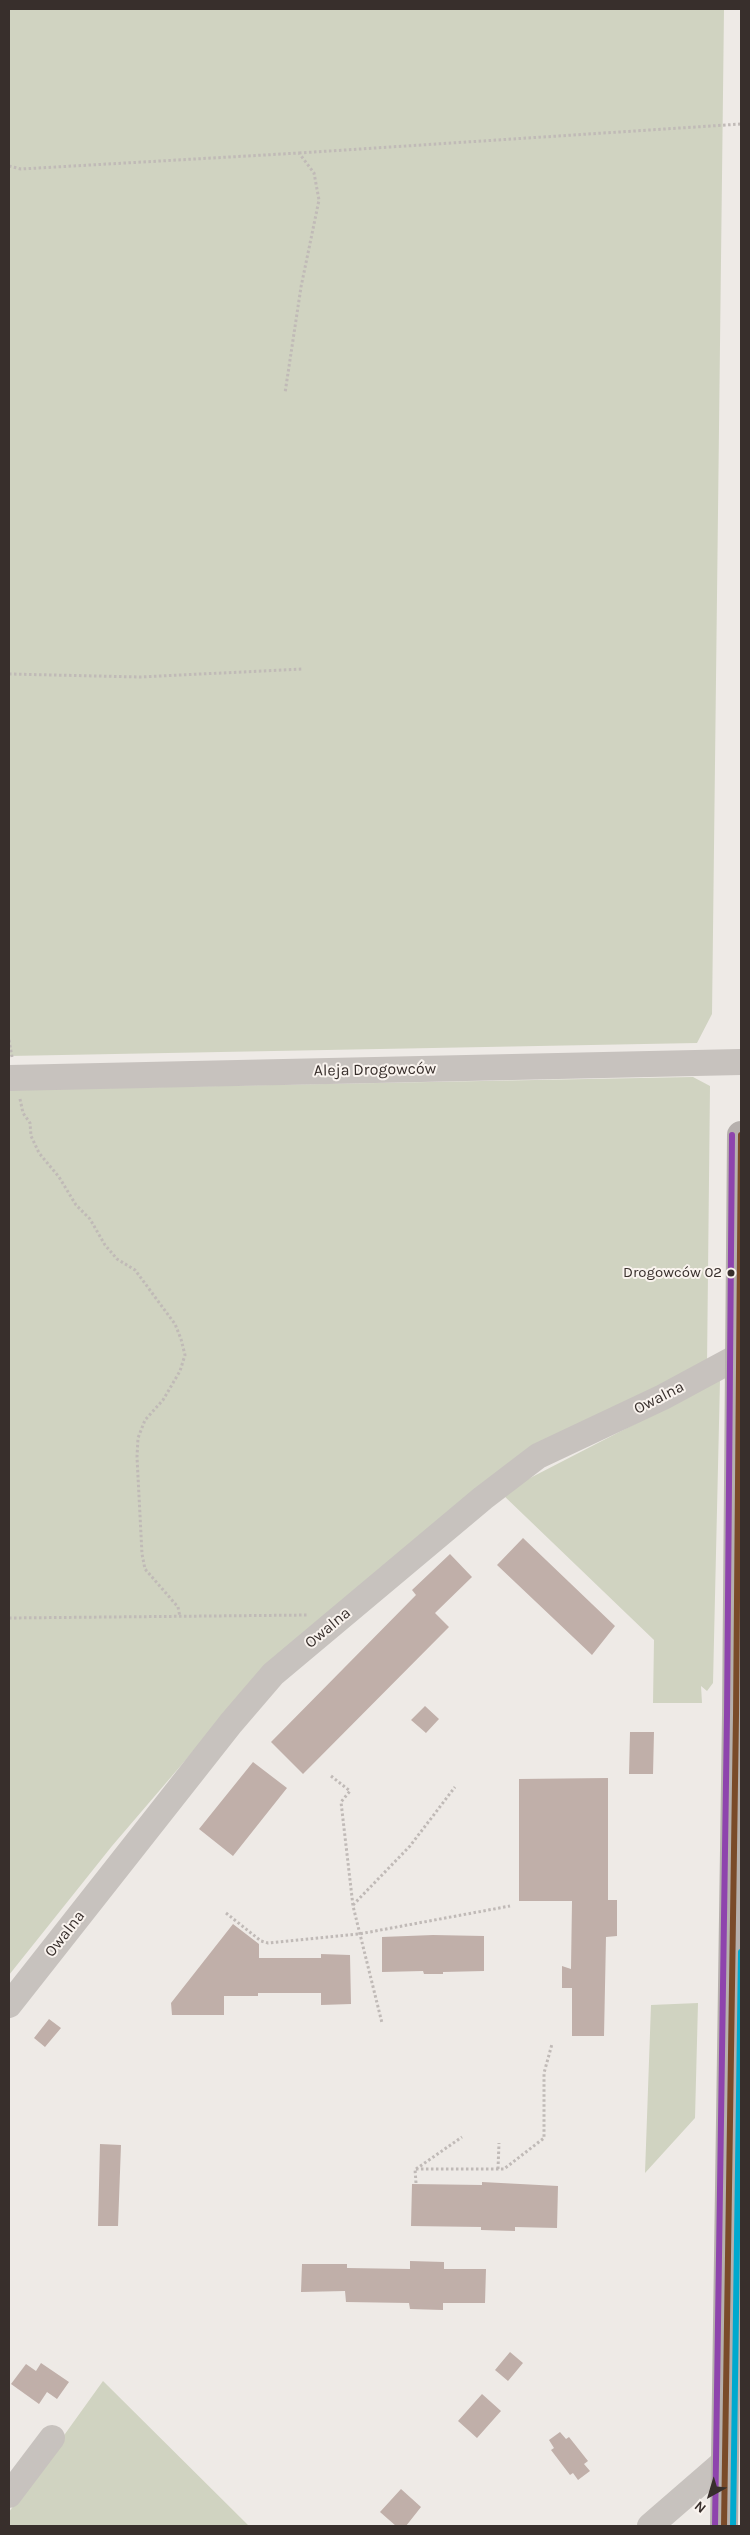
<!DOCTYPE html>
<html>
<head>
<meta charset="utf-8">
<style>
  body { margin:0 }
  #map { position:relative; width:750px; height:2535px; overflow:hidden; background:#eeeae6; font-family:Karla,sans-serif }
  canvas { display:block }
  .frame { position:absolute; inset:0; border:10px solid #382f2c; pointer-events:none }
  .north { position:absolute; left:685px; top:2470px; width:50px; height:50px; -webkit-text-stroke:4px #f9f3ee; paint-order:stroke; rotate:219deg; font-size:14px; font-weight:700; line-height:20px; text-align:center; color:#382f2c }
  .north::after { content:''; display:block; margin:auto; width:18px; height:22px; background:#382f2c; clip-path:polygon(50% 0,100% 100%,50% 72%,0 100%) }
</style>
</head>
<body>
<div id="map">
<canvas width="750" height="2535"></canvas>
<div class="frame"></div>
<div class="north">N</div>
</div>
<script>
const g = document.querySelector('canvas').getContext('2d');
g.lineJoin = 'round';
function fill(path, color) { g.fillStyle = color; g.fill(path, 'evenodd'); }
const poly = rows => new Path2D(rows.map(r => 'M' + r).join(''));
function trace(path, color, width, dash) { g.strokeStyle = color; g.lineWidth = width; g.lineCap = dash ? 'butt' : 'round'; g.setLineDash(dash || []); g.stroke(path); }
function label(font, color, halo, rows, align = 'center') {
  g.font = font + ' Karla,sans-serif'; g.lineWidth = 4; g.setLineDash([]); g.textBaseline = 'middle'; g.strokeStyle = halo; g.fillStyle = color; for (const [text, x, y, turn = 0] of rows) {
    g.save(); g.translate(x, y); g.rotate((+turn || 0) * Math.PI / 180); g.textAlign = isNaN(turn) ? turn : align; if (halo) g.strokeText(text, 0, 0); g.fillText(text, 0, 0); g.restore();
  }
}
const green = poly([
  [9,9,724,9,712,1014,697,1043,9,1056],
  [693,1077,710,1086,707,1365,535,1447,213,1728,112,1846,9,1975,9,1090],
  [720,1380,713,1683,707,1691,701,1686,702,1703,653,1703,654,1640,501,1493],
  [698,2003,695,2118,645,2173,651,2005],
  [103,2381,249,2526,9,2526,9,2512]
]);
const building = poly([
  [523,1538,615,1626,592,1655,497,1565],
  [450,1554,472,1577,435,1613,449,1627,303,1774,271,1742,416,1595,412,1590],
  [425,1706,439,1719,426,1733,411,1720],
  [630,1732,654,1732,653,1774,629,1774],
  [253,1762,287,1788,233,1856,199,1829],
  [608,1778,608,1900,617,1900,617,1936,606,1937,604,2036,572,2036,572,1988,562,1988,562,1966,571,1969,572,1901,519,1901,519,1779],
  [233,1924,259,1944,259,1958,321,1958,321,1954,350,1955,351,2004,321,2005,321,1993,258,1993,258,1996,224,1996,224,2015,172,2015,171,2003],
  [433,1935,484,1936,484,1971,443,1972,443,1974,424,1974,423,1971,382,1972,382,1937],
  [49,2019,61,2028,45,2047,34,2038],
  [100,2144,121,2145,118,2226,98,2226],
  [482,2182,558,2186,557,2228,515,2227,515,2231,481,2230,481,2227,411,2226,412,2184,482,2185],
  [410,2261,444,2262,444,2269,486,2269,485,2303,443,2303,443,2310,410,2309,409,2303,346,2302,345,2291,301,2292,302,2264,347,2264,347,2268,410,2269],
  [510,2352,523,2363,508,2381,495,2370],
  [41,2363,69,2382,57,2399,47,2392,39,2404,11,2384,26,2364,36,2371],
  [482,2394,501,2411,477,2438,458,2421],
  [560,2432,566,2439,569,2437,588,2461,584,2464,590,2471,578,2480,573,2473,570,2475,551,2450,554,2448,549,2440],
  [401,2489,421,2507,406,2526,396,2526,380,2512]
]);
const path = poly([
  [299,153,741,124],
  [9,166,21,169,299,153,314,173,319,200,301,287,285,393],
  [9,674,140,677,303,669],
  [9,1040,12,1057],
  [20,1099,23,1113,30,1123,31,1136,39,1153,59,1177,76,1205,90,1219,105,1245,117,1259,135,1270,175,1324,181,1339,185,1355,180,1371,163,1400,145,1420,138,1438,137,1457,142,1554,145,1569,178,1607,180,1617],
  [9,1618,309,1615],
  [331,1776,350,1791,341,1802,353,1906,382,2023],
  [353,1905,410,1846,455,1787],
  [226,1913,261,1941,268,1943,359,1934,510,1906],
  [416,2169,462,2137],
  [498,2169,499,2143],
  [416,2183,415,2169,504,2169,544,2138,544,2073,552,2044]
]);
const minor = poly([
  [9,1078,741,1062],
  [9,2005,231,1723,273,1674,483,1498,538,1456,663,1397,739,1356],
  [9,2495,52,2438],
  [650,2526,725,2461]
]);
const major = poly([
  [724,2526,736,1715,741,1135]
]);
const bus1 = poly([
  [724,2526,736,1715,741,1135]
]);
const bus2 = poly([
  [733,2526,741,1952]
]);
const bus3 = poly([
  [715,2526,727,1715,732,1135]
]);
const markers = [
  [731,1273,4.5,"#382f2c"]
];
const busNames = [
  ["Drogowców 02",722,1273]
];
const streetNames = [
  ["Aleja Drogowców",375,1070,-1],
  ["Owalna",659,1398,-27],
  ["Owalna",328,1628,-40],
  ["Owalna",65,1934,-52]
];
fill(green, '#d0d3c1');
fill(building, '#c0afa9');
trace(path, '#c0bab7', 3, [2.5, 2.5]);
trace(minor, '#c7c2be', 26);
trace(major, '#b6b0ad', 28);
trace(bus1, '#7a4b2a', 6);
trace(bus2, '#00a9ce', 6);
trace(bus3, '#8e44ad', 6);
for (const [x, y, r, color] of markers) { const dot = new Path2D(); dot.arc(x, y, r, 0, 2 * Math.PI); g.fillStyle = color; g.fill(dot); trace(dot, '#f9f3ee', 2); }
label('15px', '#382f2c', '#f9f3ee', busNames, 'right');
label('16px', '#382f2c', '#f9f3ee', streetNames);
</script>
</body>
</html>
